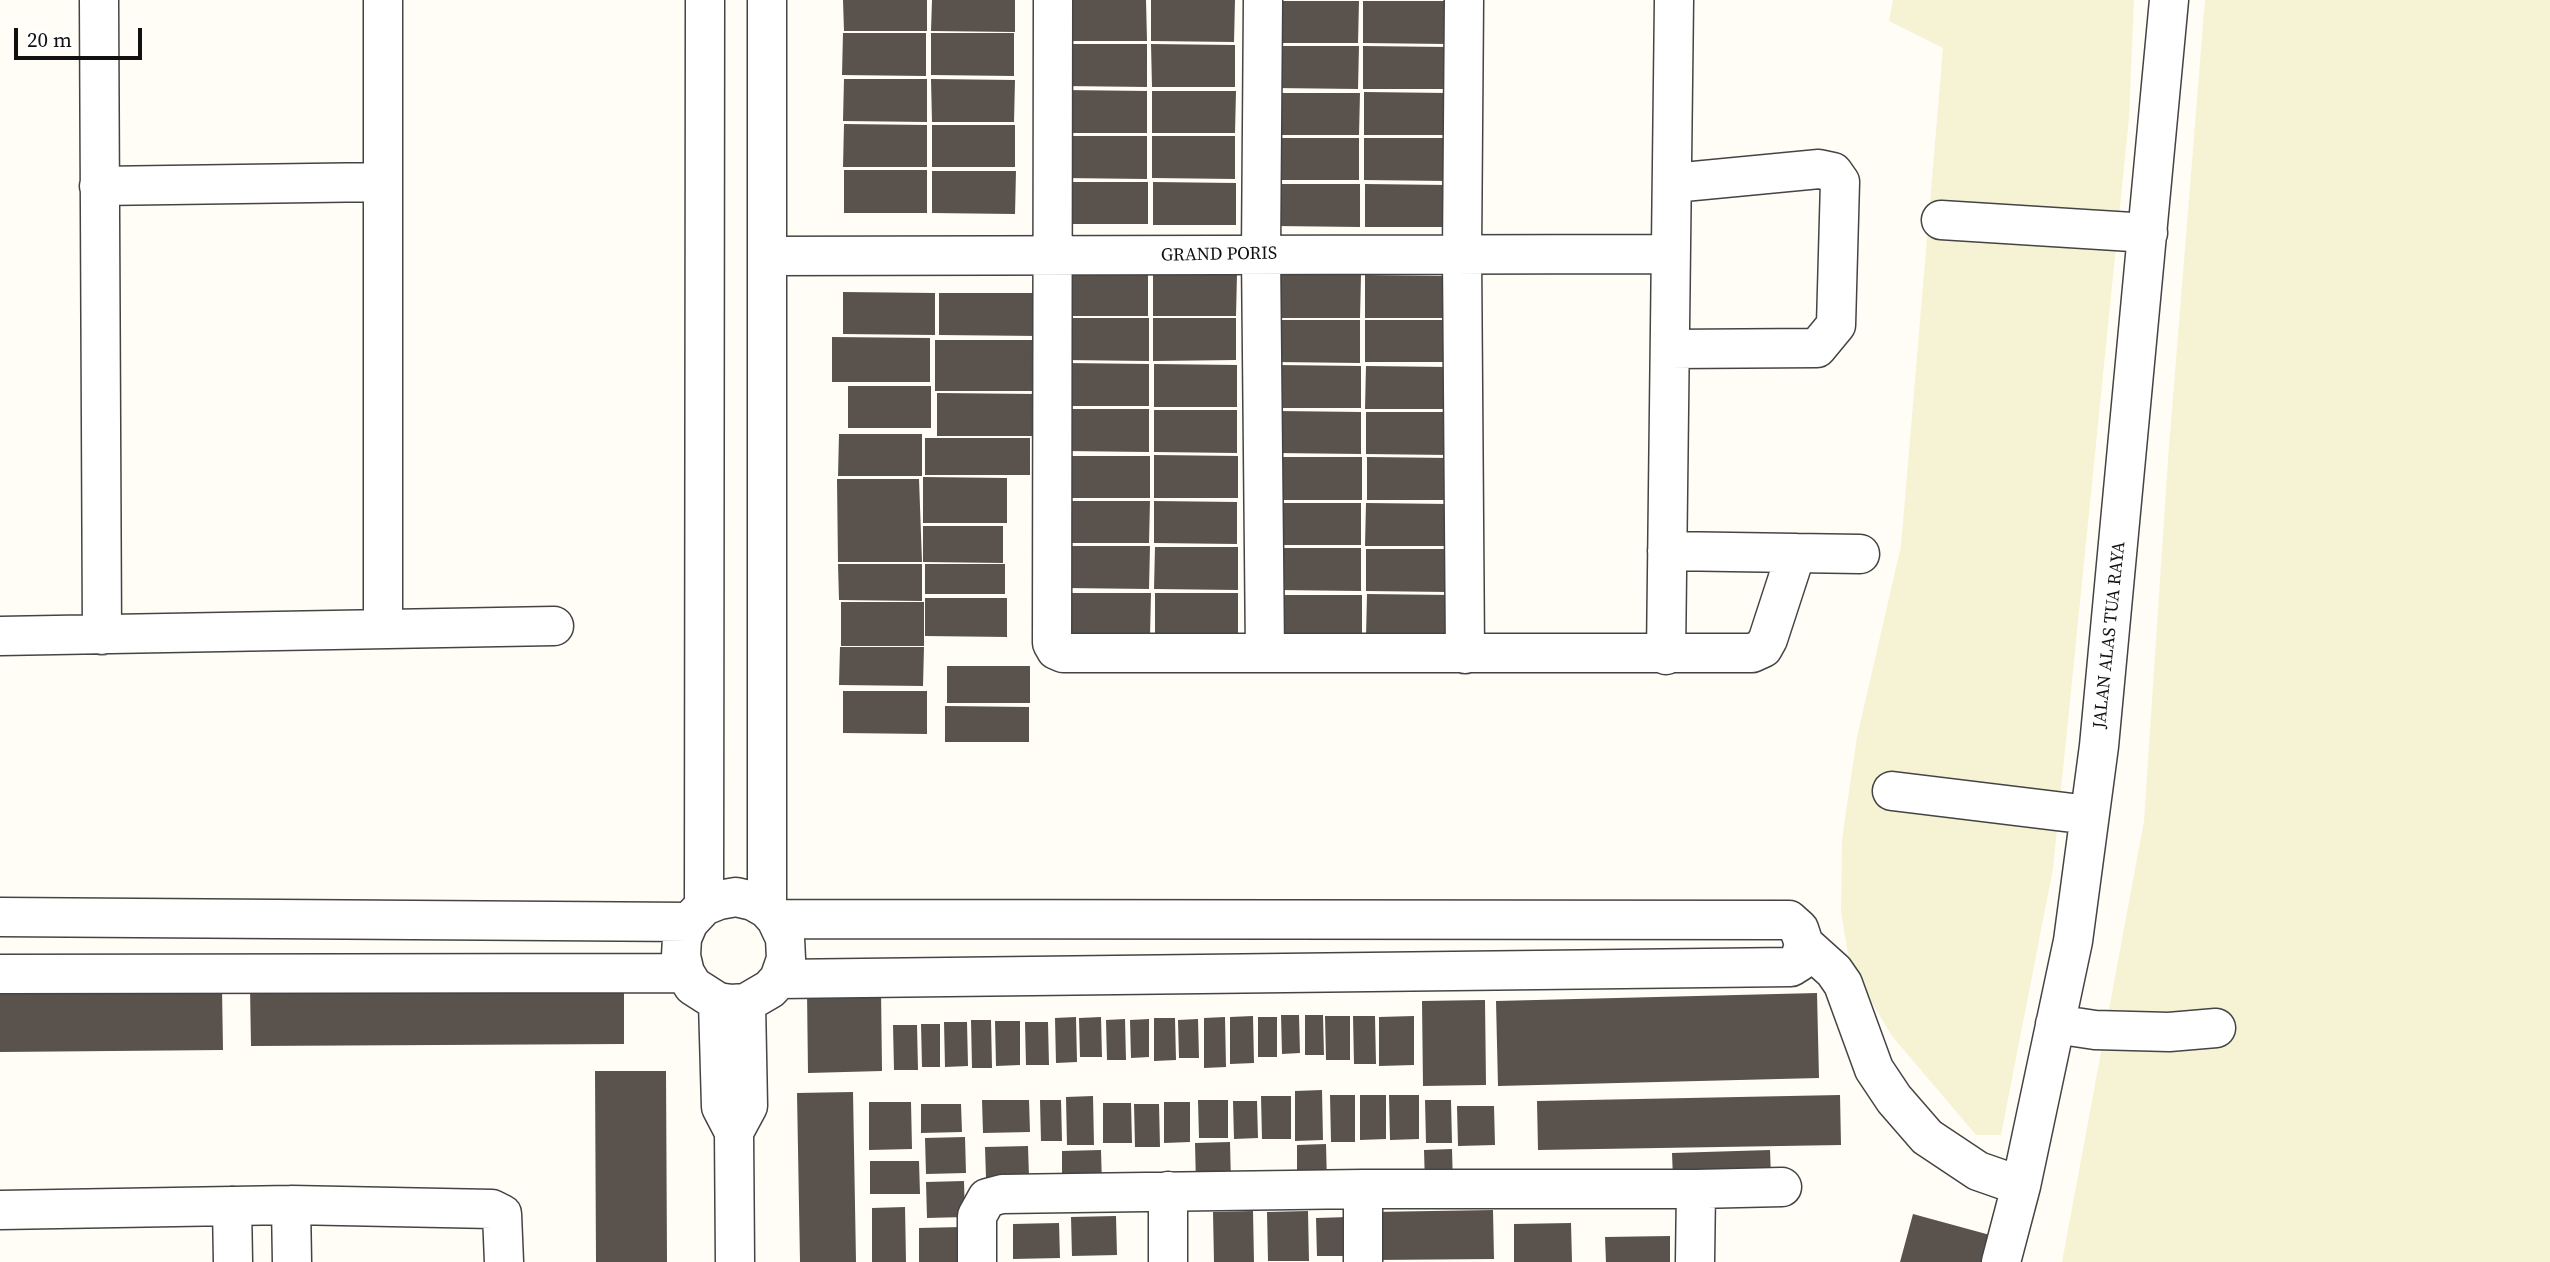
<!DOCTYPE html>
<html>
<head>
<meta charset="utf-8">
<style>
  body { margin:0 }
  #map { position:relative; width:2550px; height:1262px; overflow:hidden; background:#fffdf5; font-family:"Source Serif 4",serif }
  canvas { display:block }
  .scale { position:absolute; left:14px; top:28px; width:128px; height:32px; box-sizing:border-box; border:4px solid #111; border-top:0; padding-left:9px; font-size:21px; line-height:24px; white-space:nowrap; color:#111; -webkit-text-stroke:5px #fff; paint-order:stroke }
</style>
</head>
<body>
<div id="map">
<canvas width="2550" height="1262"></canvas>
<div class="scale">20 m</div>
</div>
<script>
const g = document.querySelector('canvas').getContext('2d');
g.lineJoin = 'round';
function fill(path, color) { g.fillStyle = color; g.fill(path, 'evenodd'); }
const poly = rows => new Path2D(rows.map(r => 'M' + r).join(''));
function trace(path, color, width, dash) { g.strokeStyle = color; g.lineWidth = width; g.lineCap = dash ? 'butt' : 'round'; g.setLineDash(dash || []); g.stroke(path); }
function label(font, color, halo, rows, align = 'center') {
  g.font = font + ' "Source Serif 4",serif'; g.lineWidth = 7; g.setLineDash([]); g.textBaseline = 'middle'; g.strokeStyle = halo; g.fillStyle = color; for (const [text, x, y, turn = 0] of rows) {
    g.save(); g.translate(x, y); g.rotate((+turn || 0) * Math.PI / 180); g.textAlign = isNaN(turn) ? turn : align; if (halo) g.strokeText(text, 0, 0); g.fillText(text, 0, 0); g.restore();
  }
}
const farmland = poly([
  [1893,0,2134,0,2129,118,2053,869,2001,1135,1976,1135,1892,1036,1850,966,1841,912,1842,839,1857,737,1901,546,1943,48,1889,21],
  [2205,0,2550,0,2550,1262,2062,1262,2144,821,2168,459]
]);
const building = poly([
  [843,0,927,0,927,31,844,31],
  [932,0,1015,0,1015,32,931,31],
  [1064,0,1146,0,1147,41,1063,41],
  [1151,0,1235,0,1234,42,1151,41],
  [1275,1,1359,1,1358,43,1275,43],
  [1363,1,1447,1,1447,44,1363,43],
  [843,33,926,33,926,76,842,75],
  [931,33,1014,33,1014,76,931,75],
  [1064,44,1147,44,1147,87,1063,86],
  [1151,44,1235,45,1235,87,1152,87],
  [1275,46,1359,46,1358,89,1275,88],
  [1363,46,1447,47,1447,89,1363,89],
  [844,79,927,79,927,122,843,121],
  [931,79,1015,80,1014,122,932,122],
  [1064,90,1147,91,1147,133,1064,133],
  [1152,91,1236,91,1235,133,1152,133],
  [1364,92,1447,93,1447,135,1364,135],
  [1276,93,1360,93,1359,135,1276,135],
  [844,124,927,125,927,167,843,167],
  [932,125,1015,125,1015,167,932,167],
  [1064,136,1147,136,1147,179,1064,178],
  [1152,136,1235,136,1235,179,1152,178],
  [1276,138,1359,138,1359,180,1275,180],
  [1364,138,1447,138,1447,181,1364,180],
  [844,170,927,170,927,213,844,213],
  [932,171,1016,171,1015,214,932,213],
  [1065,182,1148,182,1148,224,1065,224],
  [1153,182,1236,183,1236,225,1153,225],
  [1276,184,1360,184,1360,227,1276,226],
  [1365,184,1448,185,1448,227,1365,227],
  [1066,273,1148,273,1148,316,1065,316],
  [1153,273,1237,274,1236,316,1153,316],
  [1277,275,1361,275,1360,318,1277,318],
  [1365,275,1448,276,1449,318,1365,318],
  [843,292,935,293,935,335,843,334],
  [939,293,1040,293,1039,336,939,335],
  [1065,318,1149,318,1149,361,1065,360],
  [1153,318,1236,318,1236,360,1153,361],
  [1277,320,1360,320,1360,363,1276,362],
  [1365,320,1449,320,1448,362,1365,362],
  [832,337,930,338,930,382,832,382],
  [935,340,1040,340,1040,391,935,391],
  [1066,363,1149,364,1149,406,1066,406],
  [1154,364,1237,365,1237,407,1154,407],
  [1277,365,1361,366,1361,408,1277,408],
  [1366,366,1449,367,1449,409,1365,409],
  [848,386,931,386,931,428,848,428],
  [937,393,1035,394,1035,436,937,436],
  [1066,409,1149,409,1149,452,1066,451],
  [1154,410,1237,410,1237,453,1154,452],
  [1278,411,1361,412,1361,454,1277,453],
  [1366,412,1449,412,1449,455,1366,454],
  [839,434,922,434,922,476,838,476],
  [925,438,1030,438,1030,475,925,475],
  [1154,455,1238,456,1238,498,1154,498],
  [1067,456,1150,456,1150,498,1067,498],
  [1278,457,1362,457,1362,500,1278,500],
  [1367,457,1450,458,1450,500,1367,500],
  [923,477,1007,478,1007,523,923,523],
  [837,479,919,479,922,562,838,562],
  [1066,501,1150,501,1149,543,1066,543],
  [1154,501,1237,502,1237,544,1154,543],
  [1278,503,1361,503,1361,545,1278,545],
  [1366,503,1449,504,1449,546,1365,546],
  [923,526,1003,526,1003,563,923,562],
  [1066,546,1150,546,1149,589,1066,588],
  [1155,547,1238,547,1238,590,1154,589],
  [1278,548,1361,548,1361,591,1278,590],
  [1366,549,1450,549,1449,592,1366,591],
  [838,564,922,564,922,601,839,600],
  [925,564,1005,564,1005,594,925,594],
  [1067,593,1151,593,1150,636,1067,635],
  [1155,593,1238,593,1238,635,1155,635],
  [1367,594,1450,595,1450,637,1366,637],
  [1278,595,1362,595,1362,637,1278,637],
  [925,598,1007,598,1007,637,925,636],
  [841,602,924,602,924,646,841,646],
  [840,647,924,647,923,686,839,685],
  [947,666,1030,666,1030,703,947,703],
  [843,691,927,691,927,734,843,733],
  [945,706,1029,707,1029,742,945,742],
  [624,986,624,1044,251,1046,250,987],
  [222,988,223,1050,0,1052,0,989],
  [881,990,882,1071,808,1073,807,991],
  [1817,993,1819,1078,1498,1086,1496,1001],
  [1485,1000,1486,1085,1423,1086,1422,1001],
  [1281,1015,1299,1015,1300,1053,1282,1054],
  [1305,1015,1323,1015,1324,1055,1305,1055],
  [1253,1016,1254,1063,1230,1064,1230,1017],
  [1325,1016,1350,1016,1350,1060,1326,1060],
  [1353,1016,1375,1016,1376,1064,1354,1064],
  [1414,1016,1414,1065,1379,1066,1379,1017],
  [1076,1017,1077,1062,1056,1063,1055,1018],
  [1101,1017,1102,1057,1080,1057,1079,1018],
  [1225,1017,1226,1067,1204,1068,1204,1018],
  [1258,1017,1277,1017,1277,1057,1258,1057],
  [1154,1018,1175,1018,1176,1060,1154,1061],
  [1125,1019,1126,1060,1107,1060,1106,1020],
  [1149,1019,1149,1057,1131,1058,1130,1020],
  [1198,1019,1199,1058,1179,1058,1178,1020],
  [971,1020,991,1020,992,1068,972,1068],
  [995,1021,1020,1021,1020,1065,996,1066],
  [944,1022,967,1022,968,1066,945,1067],
  [1025,1022,1048,1022,1049,1065,1026,1065],
  [921,1024,940,1024,940,1067,922,1067],
  [893,1025,917,1025,918,1070,894,1070],
  [595,1071,666,1071,667,1262,596,1262],
  [1322,1090,1323,1140,1295,1141,1295,1091],
  [853,1092,856,1262,800,1262,797,1093],
  [1330,1095,1355,1095,1355,1142,1331,1142],
  [1360,1095,1386,1095,1386,1139,1360,1140],
  [1389,1095,1419,1095,1419,1139,1390,1140],
  [1840,1095,1841,1145,1538,1150,1537,1101],
  [1093,1096,1094,1145,1067,1145,1066,1097],
  [1261,1096,1291,1096,1291,1139,1262,1139],
  [982,1100,1029,1100,1030,1132,983,1133],
  [1040,1100,1061,1100,1062,1141,1041,1141],
  [1198,1100,1228,1100,1228,1138,1199,1138],
  [1425,1100,1451,1100,1452,1143,1426,1143],
  [1233,1101,1257,1101,1258,1138,1234,1139],
  [869,1102,911,1102,912,1149,869,1150],
  [1164,1102,1190,1102,1190,1142,1164,1143],
  [1103,1103,1131,1103,1132,1143,1103,1143],
  [921,1104,961,1104,962,1132,921,1133],
  [1134,1104,1159,1104,1160,1147,1135,1147],
  [1457,1106,1494,1106,1495,1145,1458,1146],
  [965,1137,966,1173,926,1174,925,1138],
  [1230,1142,1231,1183,1196,1184,1195,1143],
  [1326,1144,1327,1183,1297,1184,1297,1145],
  [1028,1146,1029,1177,986,1178,985,1147],
  [1452,1149,1453,1185,1425,1185,1424,1150],
  [1101,1150,1102,1186,1062,1185,1062,1151],
  [1770,1150,1771,1177,1673,1179,1672,1153],
  [870,1161,919,1161,920,1194,870,1194],
  [964,1181,965,1217,927,1218,926,1182],
  [905,1207,906,1262,872,1262,872,1208],
  [1493,1210,1494,1259,1373,1260,1372,1212],
  [1253,1211,1254,1262,1214,1262,1213,1212],
  [1308,1211,1309,1261,1268,1261,1267,1212],
  [1913,1214,2001,1238,1995,1262,1900,1262],
  [1116,1216,1117,1255,1072,1256,1071,1217],
  [1348,1217,1349,1256,1317,1256,1316,1218],
  [1059,1223,1060,1258,1013,1259,1013,1224],
  [1571,1223,1572,1262,1514,1262,1514,1224],
  [961,1227,961,1262,919,1262,919,1228],
  [1670,1236,1670,1262,1606,1262,1605,1237]
]);
const minor = poly([
  [99,0,102,635],
  [1053,0,1052,643,1056,650,1063,653,1752,653,1763,648,1768,639,1796,553],
  [1263,0,1261,254,1265,653],
  [1464,0,1462,254,1465,654],
  [99,186,382,182],
  [1941,220,2148,233],
  [767,256,1670,254],
  [1670,349,1817,348,1836,325,1840,182,1833,172,1819,169,1673,183],
  [1667,551,1860,554],
  [383,628,383,0],
  [0,636,554,626],
  [1666,655,1674,0],
  [1892,791,2089,815],
  [704,906,705,0],
  [767,909,767,0],
  [0,917,689,922],
  [776,919,785,938,786,959,779,979,770,989,746,1003,731,1004,718,1002,693,986,685,973,681,956,682,938,689,922,704,906,719,900,736,897,753,901,767,909,776,919,1789,920,1799,929,1804,944,1834,971,1843,984,1874,1069,1894,1099,1927,1137,1978,1171,2021,1186],
  [0,974,685,973],
  [779,979,1791,967,1799,962,1804,944],
  [718,1002,721,1107,734,1132,735,1262],
  [2055,1024,2095,1030,2169,1032,2216,1028],
  [734,1132,748,1106,746,1003],
  [1168,1191,1168,1262],
  [291,1205,292,1262],
  [232,1206,233,1262],
  [0,1210,291,1205,492,1209,502,1214,504,1262],
  [977,1262,977,1216,987,1198,1002,1194,1363,1189,1696,1189,1782,1187],
  [1363,1262,1363,1189],
  [1695,1262,1696,1189],
  [2001,1262,2021,1186,2073,941,2099,746,2169,0]
]);
const streetNames = [
  ["GRAND PORIS",1219,255,-1],
  ["JALAN ALAS TUA RAYA",2110,635,-84]
];
fill(farmland, '#f6f3d4');
fill(building, '#5a524d');
trace(minor, '#444', 41);
trace(minor, '#fff', 38);
label('18px', '#111', '#fff', streetNames);
</script>
</body>
</html>
